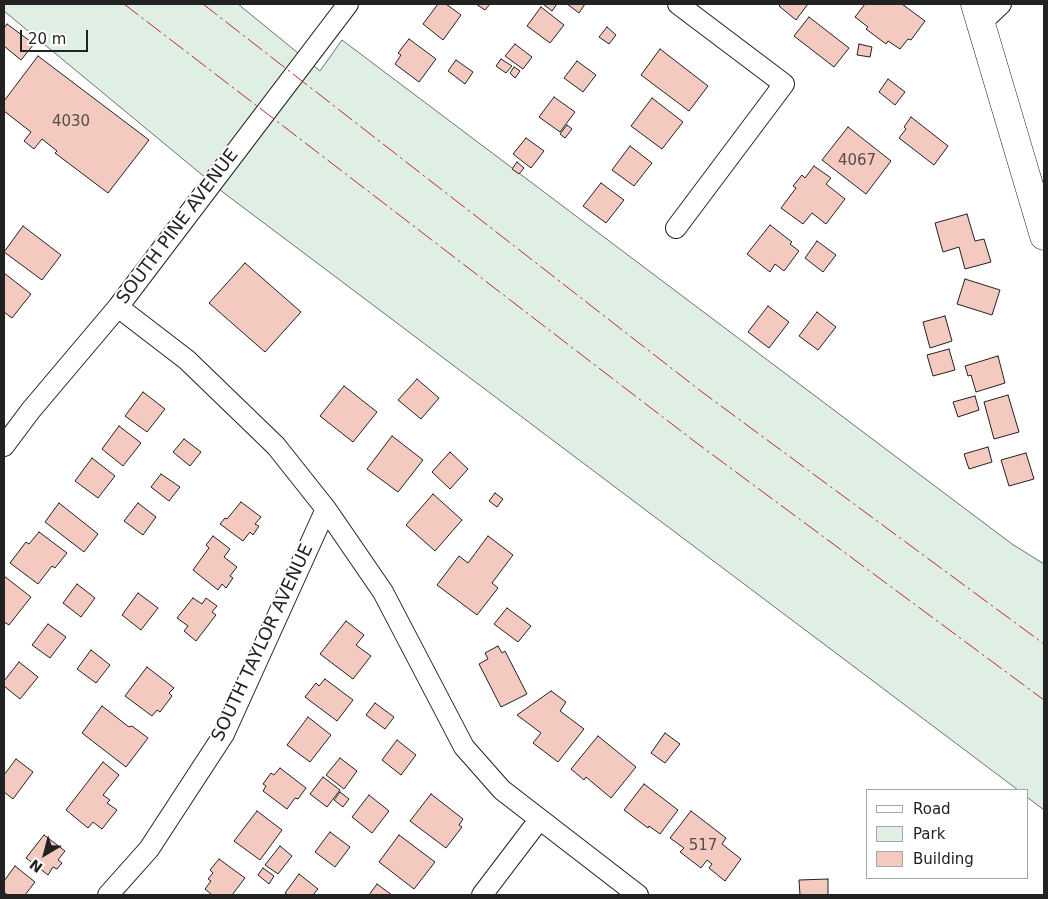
<!DOCTYPE html>
<html>
<head>
<meta charset="utf-8">
<style>
  body { margin:0 }
  #map { position:relative; width:1048px; height:899px; overflow:hidden; background:#fff; font-family:"DejaVu Sans",sans-serif }
  canvas { display:block }
  .frame { position:absolute; inset:0; border:5px solid #222; pointer-events:none }
  .legend { position:absolute; left:866px; top:789px; width:162px; height:90px; box-sizing:border-box; background:#fff; border:1px solid #a7a7a7; margin:0; padding:6px 9px; list-style:none; font-size:15px; color:#222 }
  .legend li { display:flex; align-items:center; gap:10px; height:25px }
  .legend b { width:25px; border:1px solid #a7a7a7 }
  .north { position:absolute; left:20px; top:829px; width:50px; height:50px; -webkit-text-stroke:4px #fff; paint-order:stroke; rotate:217deg; font-size:14px; font-weight:700; line-height:20px; text-align:center; color:#222 }
  .north::after { content:''; display:block; margin:auto; width:18px; height:22px; background:#222; clip-path:polygon(50% 0,100% 100%,50% 72%,0 100%) }
  .scale { position:absolute; left:20px; top:30px; width:68px; height:22px; box-sizing:border-box; border:2px solid #222; border-top:0; padding-left:6px; font-size:15px; line-height:18px; white-space:nowrap; color:#222; -webkit-text-stroke:4px #fff; paint-order:stroke }
</style>
</head>
<body>
<div id="map">
<canvas width="1048" height="899"></canvas>
<div class="frame"></div>
<ul class="legend">
<li><b style="height:6px;background:#fff"></b>Road</li>
<li><b style="height:14px;background:#e0efe3"></b>Park</li>
<li><b style="height:14px;background:#f3c9c0"></b>Building</li>
</ul>
<div class="north">N</div>
<div class="scale">20 m</div>
</div>
<script>
const g = document.querySelector('canvas').getContext('2d');
g.lineJoin = 'round';
function fill(path, color) { g.fillStyle = color; g.fill(path, 'evenodd'); }
const poly = rows => new Path2D(rows.map(r => 'M' + r).join(''));
function trace(path, color, width, dash) { g.strokeStyle = color; g.lineWidth = width; g.lineCap = dash ? 'butt' : 'round'; g.setLineDash(dash || []); g.stroke(path); }
function label(font, color, halo, rows, align = 'center') {
  g.font = font + ' "DejaVu Sans",sans-serif'; g.lineWidth = 4; g.setLineDash([]); g.textBaseline = 'middle'; g.strokeStyle = halo; g.fillStyle = color; for (const [text, x, y, turn = 0] of rows) {
    g.save(); g.translate(x, y); g.rotate((+turn || 0) * Math.PI / 180); g.textAlign = isNaN(turn) ? turn : align; if (halo) g.strokeText(text, 0, 0); g.fillText(text, 0, 0); g.restore();
  }
}
const green = poly([
  [4,4,238,4,320,71,342,40,1012,544,1044,564,1044,810,1027,797,1027,790,1018,790,224,193,4,11,4,4]
]);
const building = poly([
  [438,4,446,4,461,15,443,40,423,24,438,4],
  [476,4,490,4,485,10,476,4],
  [543,4,557,4,552,11,543,4],
  [567,4,585,4,579,13,567,4],
  [781,4,808,4,796,20,779,6,781,4],
  [865,4,873,4,874,5,875,4,902,4,925,21,911,40,908,39,900,49,888,41,886,44,866,29,868,27,855,17,865,4],
  [541,7,564,25,550,43,527,26,541,7],
  [809,17,849,48,834,67,794,36,809,17],
  [7,24,34,44,21,60,4,46,4,28,7,24],
  [607,27,616,35,609,44,599,37,607,27],
  [409,39,436,59,419,82,395,64,401,55,398,53,409,39],
  [515,44,532,57,523,69,505,56,515,44],
  [859,44,872,47,870,57,857,55,859,44],
  [660,49,708,86,689,111,641,75,660,49],
  [38,56,149,140,108,193,55,153,57,151,42,139,34,149,24,141,31,132,4,111,4,101,38,56],
  [501,59,512,66,506,73,496,66,501,59],
  [456,60,473,72,465,84,448,71,456,60],
  [577,61,596,75,583,92,564,78,577,61],
  [514,67,520,71,515,78,510,73,514,67],
  [888,79,905,92,895,105,879,92,888,79],
  [554,97,575,112,560,132,539,117,554,97],
  [652,98,683,122,662,149,631,126,652,98],
  [911,117,948,146,934,165,899,138,906,129,904,127,911,117],
  [567,125,572,129,565,138,560,134,567,125],
  [848,127,891,161,866,194,822,160,848,127],
  [526,138,544,151,531,168,513,154,526,138],
  [630,146,652,163,634,186,612,170,630,146],
  [517,162,524,168,519,174,512,169,517,162],
  [814,166,831,178,826,184,845,199,826,224,812,213,803,224,781,208,796,188,793,186,802,175,805,178,814,166],
  [601,183,624,200,606,223,583,206,601,183],
  [967,214,975,241,984,239,991,262,965,269,959,247,943,252,935,223,967,214],
  [770,225,792,242,790,244,799,251,784,271,775,264,770,272,747,254,770,225],
  [23,226,61,255,42,280,4,252,23,226],
  [817,241,836,255,823,272,805,258,817,241],
  [245,263,301,312,265,352,209,303,245,263],
  [4,273,31,294,12,318,4,312,4,273],
  [965,279,1000,290,992,315,957,304,965,279],
  [768,306,789,322,769,348,748,332,768,306],
  [817,312,836,327,818,350,799,336,817,312],
  [945,316,952,341,930,348,923,322,945,316],
  [949,349,955,370,933,376,927,355,949,349],
  [998,356,1005,383,976,392,971,375,968,376,965,366,998,356],
  [417,379,439,398,421,419,398,400,417,379],
  [344,386,377,412,353,442,320,416,344,386],
  [143,392,165,409,147,432,125,416,143,392],
  [1008,395,1019,432,994,439,984,402,1008,395],
  [975,396,979,410,958,417,953,402,975,396],
  [119,426,141,443,123,466,102,449,119,426],
  [392,436,423,460,398,492,367,469,392,436],
  [184,439,201,452,190,466,173,452,184,439],
  [988,447,992,462,969,469,964,454,988,447],
  [450,452,468,469,450,489,432,472,450,452],
  [1026,453,1034,479,1009,486,1001,460,1026,453],
  [92,458,115,476,98,498,75,481,92,458],
  [161,474,180,487,169,501,151,487,161,474],
  [495,493,503,499,497,507,489,501,495,493],
  [433,494,462,520,435,551,406,525,433,494],
  [241,502,261,517,255,524,259,526,253,535,250,532,243,541,220,524,225,518,227,519,241,502],
  [59,503,98,534,84,552,45,522,59,503],
  [138,503,156,517,143,535,124,521,138,503],
  [39,532,67,553,55,568,52,566,38,584,10,563,26,542,29,544,39,532],
  [213,536,230,549,224,557,237,567,230,576,233,578,226,588,222,584,218,590,193,570,209,548,206,545,213,536],
  [488,536,513,555,492,583,498,588,477,615,437,585,459,556,468,563,488,536],
  [4,576,31,597,9,625,4,622,4,576],
  [77,584,95,598,81,617,63,603,77,584],
  [138,593,158,608,141,630,122,615,138,593],
  [193,598,202,604,206,598,217,606,212,612,216,615,196,641,184,631,188,626,177,618,193,598],
  [507,608,531,626,518,642,494,624,507,608],
  [346,621,364,635,356,645,371,656,353,679,320,654,346,621],
  [48,624,66,637,50,658,32,645,48,624],
  [498,646,502,653,505,651,527,694,501,707,479,664,488,659,485,653,498,646],
  [91,650,110,665,96,683,77,669,91,650],
  [19,662,38,677,20,699,4,686,4,681,19,662],
  [147,667,174,688,169,693,172,696,160,712,157,710,152,716,125,696,147,667],
  [325,679,353,700,337,721,305,697,316,683,319,686,325,679],
  [551,691,566,702,560,711,584,729,558,762,533,743,541,733,517,715,551,691],
  [375,703,394,717,385,729,366,715,375,703],
  [102,706,129,727,132,726,148,738,126,767,82,733,102,706],
  [308,717,331,735,310,762,287,745,308,717],
  [665,733,680,744,665,763,651,753,665,733],
  [598,736,636,767,611,798,586,777,584,780,571,769,598,736],
  [397,740,416,755,401,775,382,760,397,740],
  [340,758,357,771,344,789,326,775,340,758],
  [16,759,33,772,13,799,4,792,4,775,16,759],
  [103,762,119,775,103,795,110,800,107,803,117,810,102,829,93,822,88,828,66,810,103,762],
  [280,768,306,788,298,799,295,798,287,809,263,791,266,786,263,784,271,773,274,775,280,768],
  [323,777,340,790,327,807,310,794,323,777],
  [644,784,678,810,660,834,649,826,648,828,624,810,644,784],
  [340,792,349,799,343,807,334,800,340,792],
  [431,794,463,819,459,825,462,827,446,848,410,821,431,794],
  [369,795,389,811,372,833,352,817,369,795],
  [257,811,282,830,260,860,234,841,257,811],
  [691,811,726,838,722,844,741,859,725,881,709,868,712,864,707,860,701,868,680,852,684,848,670,838,691,811],
  [330,832,350,847,335,867,315,852,330,832],
  [44,835,65,851,58,860,62,863,57,869,53,867,48,875,26,858,44,835],
  [399,835,435,862,414,889,379,862,399,835],
  [280,846,292,856,278,874,265,865,280,846],
  [219,859,245,878,232,895,212,895,205,889,211,881,208,879,213,873,210,870,219,859],
  [15,866,35,882,25,895,8,895,4,892,4,881,15,866],
  [263,868,274,876,269,884,258,875,263,868],
  [299,874,318,889,313,895,288,895,285,893,299,874],
  [828,879,828,895,800,895,799,880,828,879],
  [377,884,392,895,369,895,377,884]
]);
const street = poly([
  [981,23,1001,4],
  [676,228,784,84,678,4],
  [118,307,187,360,276,446,326,509,383,592,464,747,502,790,638,895],
  [4,446,31,410,118,307,348,4],
  [108,895,149,849,224,734,326,509],
  [482,895,539,820]
]);
const secondary = poly([
  [975,4,1044,236]
]);
const power = poly([
  [124,4,694,441,1044,700],
  [203,4,702,392,1044,644]
]);
const numberNames = [
  ["4030",71,122],
  ["4067",857,161],
  ["517",703,846]
];
const streetNames = [
  ["SOUTH PINE AVENUE",178,227,-53],
  ["SOUTH TAYLOR AVENUE",263,643,-65]
];
fill(green, '#e0efe3');
trace(green, '#6f6f6f', 1);
fill(building, '#f3c9c0');
trace(building, '#222', 1);
trace(street, '#222', 22);
trace(secondary, '#222', 29);
trace(street, '#fff', 20);
trace(secondary, '#fff', 28);
trace(power, '#c62828', 1, [18, 4, 2.5, 4]);
label('15px', '#564c4a', null, numberNames);
label('18px', '#222', '#fff', streetNames);
</script>
</body>
</html>
